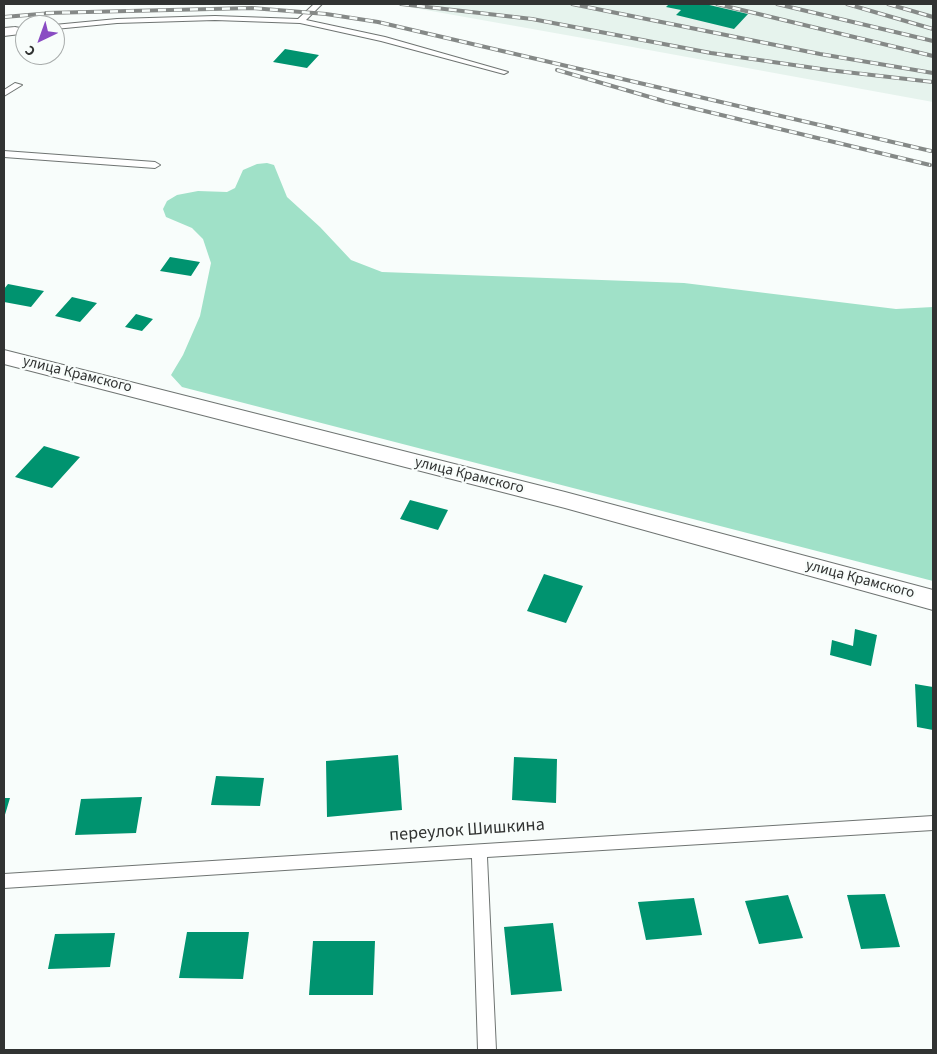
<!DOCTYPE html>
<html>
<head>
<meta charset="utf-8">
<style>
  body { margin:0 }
  #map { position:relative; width:937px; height:1054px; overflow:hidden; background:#f8fdfb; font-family:"Source Sans 3",sans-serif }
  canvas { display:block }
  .frame { position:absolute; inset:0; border:5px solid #313332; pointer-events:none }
  .north { position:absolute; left:15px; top:15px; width:50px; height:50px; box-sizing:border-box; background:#f8fdfb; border:1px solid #a8acab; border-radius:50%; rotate:222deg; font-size:14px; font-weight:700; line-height:20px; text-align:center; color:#313332 }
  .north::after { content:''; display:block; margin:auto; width:18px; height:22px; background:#894cc3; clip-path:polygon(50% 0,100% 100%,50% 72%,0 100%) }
</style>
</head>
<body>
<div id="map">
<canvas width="937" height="1054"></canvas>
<div class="frame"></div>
<div class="north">С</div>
</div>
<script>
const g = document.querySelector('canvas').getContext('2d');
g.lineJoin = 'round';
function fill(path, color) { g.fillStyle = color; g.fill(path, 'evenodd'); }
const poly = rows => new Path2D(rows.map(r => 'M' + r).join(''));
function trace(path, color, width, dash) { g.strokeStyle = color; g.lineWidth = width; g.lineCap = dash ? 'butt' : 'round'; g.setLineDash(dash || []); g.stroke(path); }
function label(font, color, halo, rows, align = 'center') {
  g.font = font + ' "Source Sans 3",sans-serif'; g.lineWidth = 4.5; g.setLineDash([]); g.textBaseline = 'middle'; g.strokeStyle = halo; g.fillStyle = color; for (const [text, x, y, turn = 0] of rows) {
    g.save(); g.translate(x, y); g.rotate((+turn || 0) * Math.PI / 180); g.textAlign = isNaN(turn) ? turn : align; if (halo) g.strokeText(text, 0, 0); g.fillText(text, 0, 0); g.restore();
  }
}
const built = poly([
  [392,4,933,4,933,102,594,40]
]);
const green = poly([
  [267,163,274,165,287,197,320,227,351,260,382,272,684,283,896,309,933,307,933,581,182,387,171,375,183,355,200,316,211,263,203,239,192,228,166,217,163,209,167,201,177,195,198,191,227,192,235,188,243,170,257,164]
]);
const building = poly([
  [669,4,705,4,748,14,734,29,676,15,681,10,666,7],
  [285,49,319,55,307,68,273,62],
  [170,257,200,262,191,276,160,271],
  [8,284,44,291,31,307,4,302,4,289],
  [72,297,97,303,80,322,55,316],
  [136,314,153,319,142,331,125,327],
  [44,446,80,457,52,488,15,477],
  [410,500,448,510,438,530,400,519],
  [544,574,583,586,566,623,527,611],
  [855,629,877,635,871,666,830,655,832,640,853,646],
  [915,684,933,687,933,730,917,727],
  [398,755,402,810,327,817,326,761],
  [514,757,557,759,556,803,512,800],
  [216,776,264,778,260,806,211,805],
  [142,797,136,833,75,835,81,799],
  [4,798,10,798,4,818],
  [885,894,900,947,861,949,847,895],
  [788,895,803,938,759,944,745,901],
  [694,898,702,935,646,940,638,902],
  [553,923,562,991,511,995,504,927],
  [187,932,249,932,243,979,179,978],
  [115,933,110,967,48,969,55,934],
  [313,941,375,941,373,995,309,995]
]);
const lane = poly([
  [314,4,322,4,306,20,385,37,508,72,504,74,381,41,300,23,215,20,117,23,55,29,54,25,117,19,215,16,298,19,314,4],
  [25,28,25,32,15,33,11,31,25,28],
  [15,83,22,85,4,96,4,90,15,83],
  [4,151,155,162,160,165,155,168,4,157,4,151],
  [933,816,933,830,487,857,496,1050,478,1050,472,858,4,888,4,874,933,816]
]);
const street = poly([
  [15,27,20,28,22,31,20,34,4,36,4,28,15,27],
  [4,350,565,492,933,590,933,610,565,508,4,364,4,350]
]);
const rail = poly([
  [401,4,532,19,711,53,828,70,933,82],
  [572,4,820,54,933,73],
  [717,4,933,56],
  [777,4,933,41],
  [847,4,933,29],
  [888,4,933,17],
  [46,13,252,8,326,14,378,22,931,151],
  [4,17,52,13],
  [557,70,667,102,930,165]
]);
const streetNames = [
  ["улица Крамского",77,375,14],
  ["улица Крамского",469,476,14],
  ["улица Крамского",860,580,15]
];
const nearStreetnames = [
  ["переулок Шишкина",467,831,-4]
];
fill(built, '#e6f3ed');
fill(green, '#a0e1c8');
fill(building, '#00936f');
trace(lane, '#6f7472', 2);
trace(street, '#6f7472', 2);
fill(lane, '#fff');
fill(street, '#fff');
trace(rail, '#858987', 4);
trace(rail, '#f8fdfb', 2.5, [8]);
label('15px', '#313332', '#f8fdfb', streetNames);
label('18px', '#313332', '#f8fdfb', nearStreetnames);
</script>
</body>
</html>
